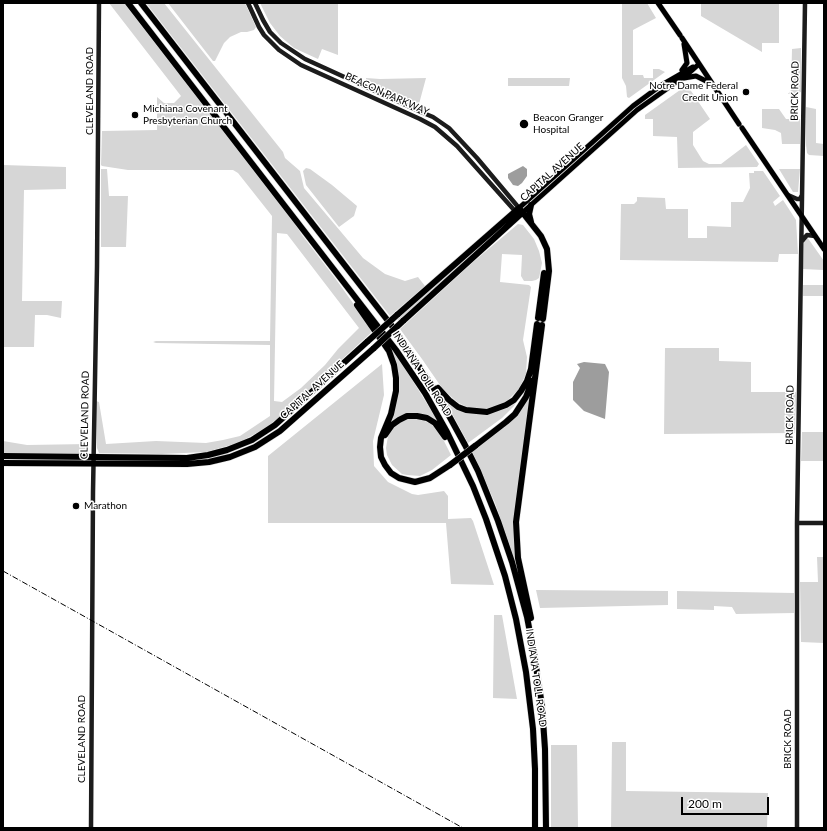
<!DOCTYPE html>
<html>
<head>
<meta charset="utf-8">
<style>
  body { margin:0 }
  #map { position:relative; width:827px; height:831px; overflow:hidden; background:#fff; font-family:Lato,sans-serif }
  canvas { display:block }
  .frame { position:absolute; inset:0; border:4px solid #000; pointer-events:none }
  .scale { position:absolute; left:681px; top:797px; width:88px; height:18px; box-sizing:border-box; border:2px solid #000; border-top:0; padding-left:5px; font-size:12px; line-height:14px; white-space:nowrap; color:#000; -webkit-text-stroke:3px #fff; paint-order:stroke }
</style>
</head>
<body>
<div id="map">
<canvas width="827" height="831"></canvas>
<div class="frame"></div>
<div class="scale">200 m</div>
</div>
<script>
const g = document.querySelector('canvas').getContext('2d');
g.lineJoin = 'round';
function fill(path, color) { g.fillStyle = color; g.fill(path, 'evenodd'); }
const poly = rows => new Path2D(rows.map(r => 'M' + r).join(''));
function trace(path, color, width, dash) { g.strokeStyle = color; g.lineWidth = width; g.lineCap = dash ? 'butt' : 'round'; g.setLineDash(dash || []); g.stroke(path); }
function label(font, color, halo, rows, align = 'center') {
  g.font = font + ' Lato,sans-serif'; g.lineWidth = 3; g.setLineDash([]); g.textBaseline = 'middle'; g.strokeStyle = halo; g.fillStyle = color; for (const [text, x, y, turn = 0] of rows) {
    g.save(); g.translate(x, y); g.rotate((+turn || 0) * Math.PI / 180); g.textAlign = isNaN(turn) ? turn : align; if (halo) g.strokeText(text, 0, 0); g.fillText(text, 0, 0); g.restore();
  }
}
const green = poly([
  [109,3,124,3,291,218,302,235,335,278,373,331,277,419,264,429,238,443,206,452,162,454,99,453,97,448,96,401,99,402,106,444,156,441,206,443,223,440,240,436,270,416,270,345,156,343,153,342,156,341,270,341,272,216,238,173,233,170,128,170,102,166,101,165,102,131,157,130,157,97,164,103,174,103,181,96],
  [277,233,287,234,359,328,338,349,325,365,301,388,282,402,274,401],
  [146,3,164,3,283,152,285,158,300,171,304,188,363,258,385,274,405,281,418,277,425,286,390,316],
  [168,3,245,3,256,27,254,30,247,32,241,32,230,37,224,43,215,61,213,61],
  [260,3,338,3,338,55,322,49,318,59,294,48,280,36,270,23],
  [622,3,647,3,656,18,633,30,633,75,643,75,644,78,653,78,653,69,659,69,665,72,629,98,627,97,626,86,622,78],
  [701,3,779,3,779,43,762,43,762,52,701,16],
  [801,48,801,92,794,94,788,94,791,90,792,49],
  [366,78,380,79,426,78,419,104,366,82],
  [508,78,570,78,569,86,508,86],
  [687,85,710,119,693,132,693,145,703,161,709,164,721,164,746,145,759,164,757,167,678,168,677,137,653,136,653,119,645,119,645,115],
  [806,107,816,109,816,143,824,144,824,156,809,155,807,153,806,145],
  [762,109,779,109,786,119,800,119,800,144,782,144,781,133,775,130,762,128],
  [3,165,66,167,66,189,24,190,22,301,62,301,61,318,47,315,35,315,34,347,3,347],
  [306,168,310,169,332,185,357,206,354,216,339,227,306,185,303,171],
  [101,169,107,169,109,196,128,196,126,247,101,247],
  [779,169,800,169,798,192,793,192],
  [754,171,763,171,780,196,773,202,775,206,783,200,796,220,798,254,779,254,778,262,620,260,621,204,634,204,637,201,637,197,665,198,666,209,688,209,688,238,707,238,707,226,731,227,731,202,743,202,750,188,749,173,754,173],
  [518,224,523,225,534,239,539,251,542,263,539,278,536,280,532,281,524,281,521,276,522,255,502,254,500,282,529,285,531,287,523,340,527,357,526,374,519,389,507,401,492,408,484,409,469,408,457,402,442,388,422,359,400,329,472,263],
  [807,237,824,261,824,296,803,296,803,285,823,285,823,270,803,269,804,241],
  [472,252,473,254,399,321,397,319],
  [386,341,406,370,439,423,415,414,388,427,398,386],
  [665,348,719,348,719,361,751,362,751,392,796,392,795,433,664,434],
  [382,364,384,395,373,441,374,466,388,482,412,494,418,495,444,491,448,496,448,519,471,518,473,521,494,585,451,584,446,523,268,523,268,456],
  [531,392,516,504,519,573,495,503,472,451,517,415],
  [443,397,448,402,482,413,519,397,514,406,502,418,468,443],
  [407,419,420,419,431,424,435,427,443,439,451,455,432,470,420,476,407,475,402,474,392,465,387,455,386,448,388,436,395,426,400,422],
  [802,432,824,432,824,461,801,461],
  [3,441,27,445,88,444,88,450,87,453,84,454,3,453],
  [817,557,824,557,824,643,801,642,800,582,818,582],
  [536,590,668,591,668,605,540,608],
  [677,591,794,593,794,613,736,614,732,607,714,606,714,610,677,609],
  [494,615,502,615,517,699,493,698],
  [612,742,626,742,626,791,768,793,767,828,611,828],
  [551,745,577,745,578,828,551,828]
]);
const water = poly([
  [523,166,527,169,527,176,522,183,518,186,513,185,508,178,508,174],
  [584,362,605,364,609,372,605,419,584,411,573,400,573,382,580,368,577,364]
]);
const secondary = poly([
  [248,3,259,27,264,35,279,50,301,65,420,119,435,127,457,146,515,211],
  [255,3,263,20,270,32,281,43,305,59,421,112,433,117,449,128,477,158,519,208],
  [788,195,797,199,800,199,802,195],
  [802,241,807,235,815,236],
  [797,523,824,523],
  [91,828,93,492,97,267,99,3],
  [797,828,797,523,805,3]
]);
const primary = poly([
  [658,3,680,35],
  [682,38,739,124],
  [682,70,687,63,684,44],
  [684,78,696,76,712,84],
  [742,128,824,249],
  [519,208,633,106,660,86,693,67],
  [522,213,637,110,689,73,699,64]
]);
const highway = poly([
  [128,3,396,350,425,393,447,432,473,486,486,519,505,576,516,619,526,672,533,729,535,769,535,828],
  [141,3,392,326,436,392,465,445,478,471,498,521,512,562,527,617,534,653,542,706,545,749,546,828],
  [531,205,529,214,531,222],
  [357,305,389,351,394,365,396,378,396,391,391,414,381,438,380,447,381,457,385,465,391,473,399,478,415,482,430,478,450,465],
  [397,315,519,208,541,236,547,249,549,271,543,319],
  [538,318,544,273],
  [403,321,522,213],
  [438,388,449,400,458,407,466,410,487,412,506,405,514,400,521,391,527,381,531,369,537,324],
  [385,435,392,425,399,420,407,416,417,416,427,418,435,423,445,437],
  [475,446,506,422,515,414,526,397,532,381],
  [3,456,187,458,208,455,227,450,252,440,275,425,368,341],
  [3,463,187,464,209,462,230,457,255,447,280,431,374,348],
  [531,618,518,558,516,522,542,325]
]);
const rail = poly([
  [3,571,463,828]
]);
const highwayBridge = poly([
  [368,341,397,315],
  [374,348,403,321],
  [450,465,475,446]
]);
const markers = [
  [746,92,4,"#000"],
  [135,115,4,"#000"],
  [524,124,5,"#000"],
  [76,506,4,"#000"]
];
const poiNames = [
  ["Notre Dame Federal",738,86,"right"],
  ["Credit Union",738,98,"right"],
  ["Michiana Covenant",143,109],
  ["Presbyterian Church",143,121],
  ["Beacon Granger",533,118],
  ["Hospital",533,130],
  ["Marathon",84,506]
];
const streetNames = [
  ["CLEVELAND ROAD",90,91,-90],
  ["BRICK ROAD",795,91,-89],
  ["BEACON PARKWAY",387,94,24],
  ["CAPITAL AVENUE",552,172,-42],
  ["INDIANA TOLL ROAD",422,374,57],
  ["CAPITAL AVENUE",312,390,-42],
  ["CLEVELAND ROAD",85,415,-89],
  ["BRICK ROAD",790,415,-89],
  ["INDIANA TOLL ROAD",536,678,82],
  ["CLEVELAND ROAD",82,739,-90],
  ["BRICK ROAD",788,739,-90]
];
fill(green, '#d6d6d6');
fill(water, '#9d9d9d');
trace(primary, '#dbdbdb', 6);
trace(highway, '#dbdbdb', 7);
trace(secondary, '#1c1c1c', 4.5);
trace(primary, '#000', 5);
trace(highway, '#000', 6);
trace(rail, '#000', 1, [6, 2, 1, 2]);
trace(highwayBridge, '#dbdbdb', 7, []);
trace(highwayBridge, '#000', 6);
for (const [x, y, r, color] of markers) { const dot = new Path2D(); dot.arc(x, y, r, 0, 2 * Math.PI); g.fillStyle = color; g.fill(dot); trace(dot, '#fff', 1.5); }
label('10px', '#000', '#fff', poiNames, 'left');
label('10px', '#000', '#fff', streetNames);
</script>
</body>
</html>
